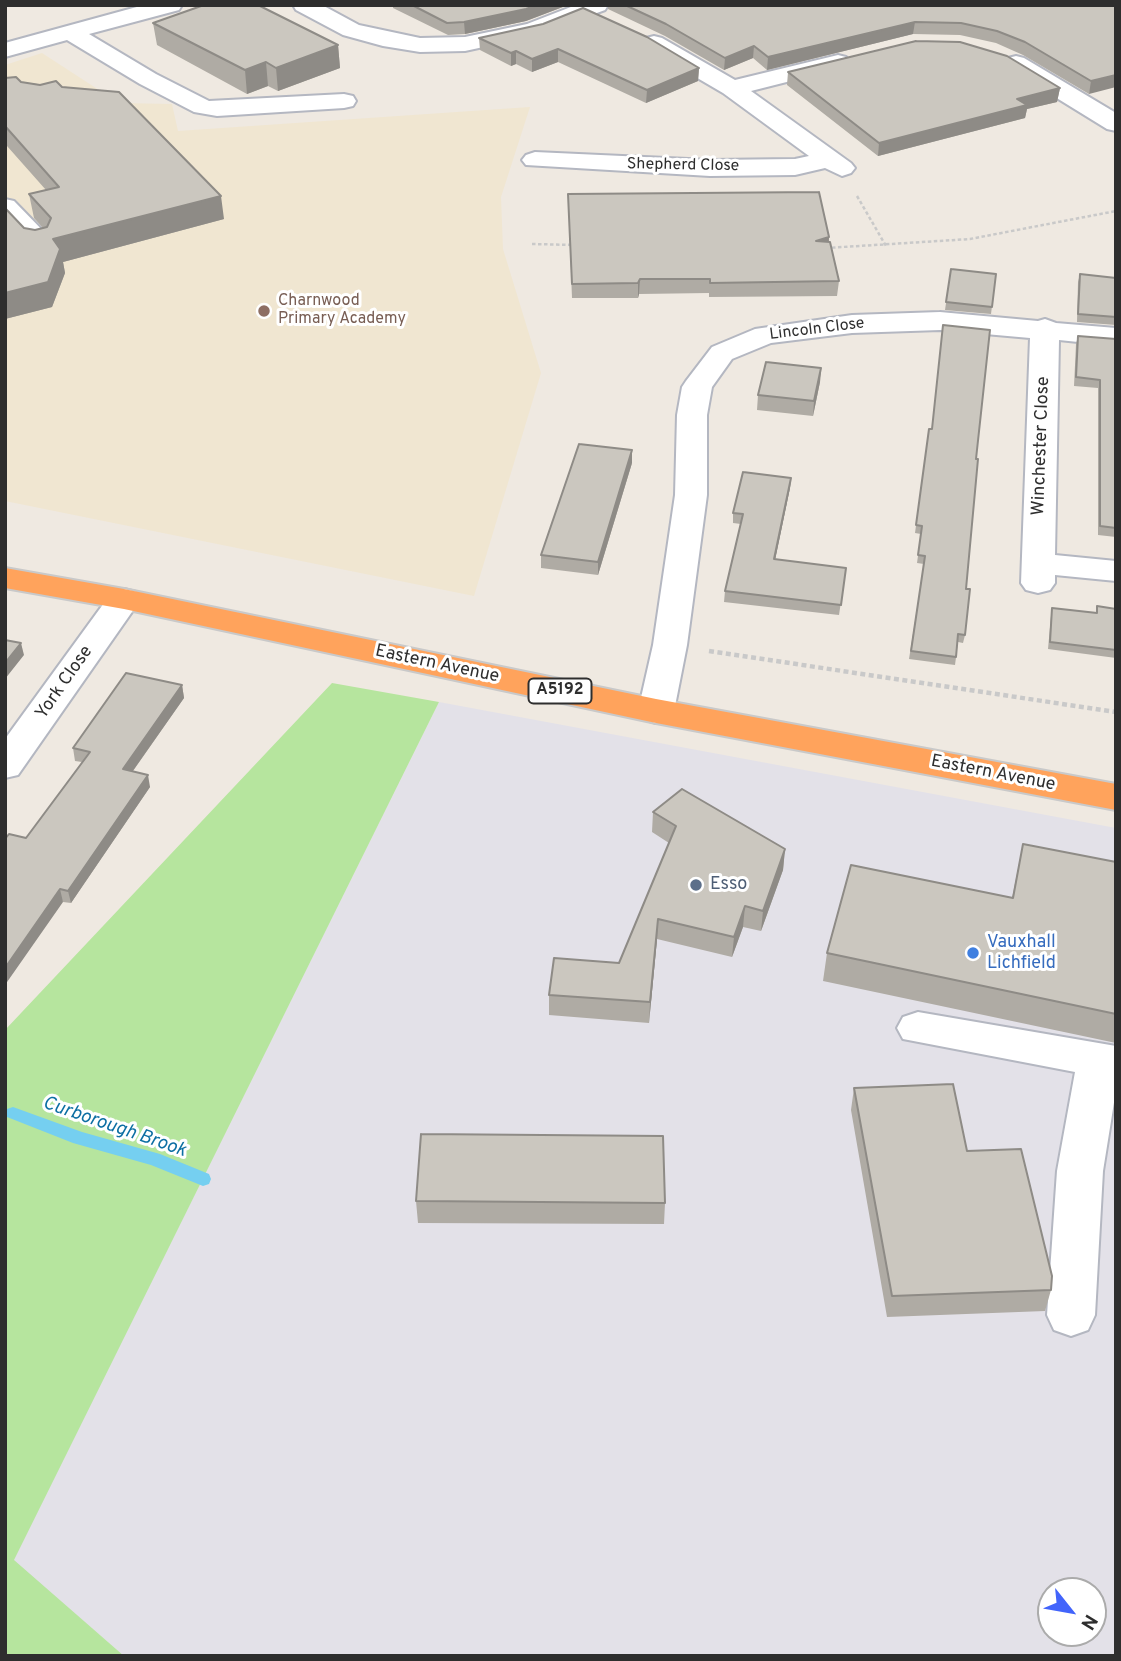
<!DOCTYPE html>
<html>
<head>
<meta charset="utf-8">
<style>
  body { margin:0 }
  #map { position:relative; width:1121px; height:1661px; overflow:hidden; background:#efe9e1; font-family:Overpass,sans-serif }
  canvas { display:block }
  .frame { position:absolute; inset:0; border:7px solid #2e2e2e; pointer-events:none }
  .north { position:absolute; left:1037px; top:1577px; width:70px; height:70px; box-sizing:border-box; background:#fff; border:2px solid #ababab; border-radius:50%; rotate:121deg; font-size:19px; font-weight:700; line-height:28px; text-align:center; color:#2e2e2e }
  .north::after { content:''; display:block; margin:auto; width:24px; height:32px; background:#4264fb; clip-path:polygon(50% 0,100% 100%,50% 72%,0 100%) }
</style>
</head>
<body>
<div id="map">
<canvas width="1121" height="1661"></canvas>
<div class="frame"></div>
<div class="north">N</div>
</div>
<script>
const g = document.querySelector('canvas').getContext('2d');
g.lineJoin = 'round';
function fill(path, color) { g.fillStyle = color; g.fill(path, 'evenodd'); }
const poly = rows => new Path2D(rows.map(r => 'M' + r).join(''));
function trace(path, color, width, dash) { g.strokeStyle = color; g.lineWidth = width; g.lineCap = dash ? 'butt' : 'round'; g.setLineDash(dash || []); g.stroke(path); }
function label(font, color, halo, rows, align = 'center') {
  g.font = font + ' Overpass,sans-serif'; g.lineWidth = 6; g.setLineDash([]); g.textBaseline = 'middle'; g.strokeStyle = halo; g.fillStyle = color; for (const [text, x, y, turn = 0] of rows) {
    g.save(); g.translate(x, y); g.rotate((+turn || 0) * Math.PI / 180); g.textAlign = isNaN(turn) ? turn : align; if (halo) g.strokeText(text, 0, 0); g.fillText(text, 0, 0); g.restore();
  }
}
const industrial = poly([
  [439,702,1116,828,1116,1656,124,1656,13,1561],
  [1051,1591,1093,1591,1093,1633,1051,1633]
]);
const education = poly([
  [42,53,119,103,172,104,178,131,530,107,501,197,503,249,541,373,474,596,5,501,5,65]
]);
const green = poly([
  [332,683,439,702,14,1560,124,1656,5,1656,5,1030]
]);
const stream = poly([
  [13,1107,82,1132,160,1154,209,1174,211,1179,209,1184,203,1186,151,1165,73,1143,7,1117,5,1113,7,1109,13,1107]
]);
const pathFar1 = poly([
  [857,196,886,246],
  [532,244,575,245],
  [826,248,970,239,1116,211]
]);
const path = poly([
  [709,651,1116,712]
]);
const minor = poly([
  [144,5,182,5,179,10,89,34,156,74,209,101,344,94,353,96,356,101,353,106,344,108,217,116,194,112,140,84,67,40,5,57,5,43,144,5],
  [293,5,322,5,359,25,420,38,465,37,527,24,576,5,608,5,605,10,534,36,465,51,420,52,383,46,343,35,296,10,293,5],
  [654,36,662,38,735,80,838,55,846,57,850,62,846,67,751,91,851,163,855,168,851,173,842,176,825,168,795,175,710,176,526,165,522,160,526,155,535,152,710,160,795,159,809,156,723,93,646,48,642,43,646,38,654,36],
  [1016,56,1024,58,1116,113,1116,131,1107,129,1008,68,1004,63,1008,58,1016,56],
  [5,199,14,201,49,237,53,243,49,249,39,251,29,249,5,223,5,199],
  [940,312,1038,321,1045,319,1056,323,1116,328,1116,346,1059,340,1055,555,1116,561,1116,581,1055,575,1055,583,1050,590,1038,593,1026,590,1021,583,1030,338,940,330,852,333,771,343,732,359,712,387,707,415,707,495,687,645,674,711,669,719,656,723,643,719,638,711,653,645,675,495,677,415,682,387,686,381,712,347,755,329,852,315,940,312],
  [124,589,136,592,141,599,18,775,5,778,5,739,112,592,124,589],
  [918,1012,1116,1046,1116,1090,1103,1171,1095,1315,1088,1330,1071,1336,1054,1330,1047,1315,1057,1171,1075,1072,903,1039,897,1028,903,1017,918,1012]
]);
const highway = poly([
  [5,568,124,589,656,699,1116,784,1116,810,656,723,124,609,5,588,5,568]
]);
const wall = poly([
  [393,5,568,5,526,21,465,34,448,35,393,8],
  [608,5,1116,5,1089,94,1023,55,996,43,960,35,913,34,767,70,753,58,724,70,665,36,608,9],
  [153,23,338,45,340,68,278,91,268,86,247,94,157,45],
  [479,38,699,68,698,81,646,103,558,62,532,72,516,64,511,66,480,50],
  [788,72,1060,88,1057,102,1027,109,1025,118,878,156,787,85],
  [5,78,21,82,62,87,224,219,63,262,65,273,52,307,5,319,5,208,24,228,35,230,43,228,34,218,29,194,46,190,7,146,5,146],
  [568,194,829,237,829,242,839,281,837,296,709,297,709,293,639,294,638,298,572,298],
  [951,269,996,274,991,314,945,310],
  [1080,274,1116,278,1116,325,1077,322,1078,282],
  [1078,336,1116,339,1116,537,1098,535,1098,388,1074,386,1076,344],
  [821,368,820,382,813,416,757,410,758,395],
  [929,429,976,459,966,589,965,635,963,643,958,642,955,665,909,659,924,564,917,563,921,534,915,533],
  [632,463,598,575,541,568,541,555],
  [791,478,790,488,775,560,846,568,839,615,724,602,725,591,741,524,733,523,733,513],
  [1097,606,1116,609,1116,658,1048,649,1051,616,1052,608,1096,613],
  [182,685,184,698,133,771,150,787,71,903,63,902,26,838,82,762,75,761,73,748],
  [653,812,785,849,783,870,761,931,743,927,732,957,657,939,649,1023,549,1015,549,995,619,963,669,843,652,832],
  [1023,844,1116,862,1116,1043,823,981,827,953,1012,898],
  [854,1088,967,1151,1051,1290,1045,1311,887,1317,851,1110],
  [416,1201,665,1203,664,1224,418,1223]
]);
const shadedWall = poly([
  [537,5,568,5,526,21,465,34,464,22],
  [915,22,913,34,767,70,768,57],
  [338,45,340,68,278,91,276,68],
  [754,46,753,58,724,70,725,58],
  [558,49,558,62,532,72,532,59],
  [516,51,516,64,511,66,511,53],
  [266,62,268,86,247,94,245,70],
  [699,68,698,81,646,103,647,90],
  [1116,75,1116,87,1089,94,1091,81],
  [1060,88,1057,102,1027,109,1025,118,878,156,879,143,1017,99],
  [221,196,224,219,63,262,65,273,52,307,5,319,5,293,53,239],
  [829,237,828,251,816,241],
  [640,279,639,294,638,298,638,283],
  [821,368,820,382,813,416,814,401],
  [632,450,632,463,598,575,598,562],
  [791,478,790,488,773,570,774,559],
  [21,643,24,655,5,679,5,663],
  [182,685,184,698,125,782,123,769],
  [148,775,150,787,71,903,68,891],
  [785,849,783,870,761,931,763,911],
  [60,889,63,902,5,985,5,968],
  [745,906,743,927,732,957,734,937],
  [658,919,657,939,649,1023,650,1002]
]);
const building = poly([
  [204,5,258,5,338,45,276,68,266,62,245,70,153,23,204,5],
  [412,5,537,5,526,9,464,22,447,23,412,5],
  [625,5,1116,5,1116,75,1091,81,1025,42,997,31,961,23,915,22,768,57,754,46,725,58,666,24,625,5],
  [583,8,647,37,699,68,647,90,558,49,532,59,516,51,511,53,479,38,543,24,583,8],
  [916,41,960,42,1007,56,1060,88,1017,99,1027,105,879,143,788,72,916,41],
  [16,77,21,82,40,85,56,81,62,87,119,92,221,196,53,239,60,249,48,282,5,293,5,208,24,228,35,230,47,227,51,218,29,194,59,187,5,126,5,78,16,77],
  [819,192,829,237,816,241,830,242,839,281,710,283,710,279,640,279,638,283,572,284,568,194,819,192],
  [951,269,996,274,992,307,946,302,951,269],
  [1080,274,1116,278,1116,317,1078,314,1080,274],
  [943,325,990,330,976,459,978,459,966,589,970,589,965,635,958,634,956,657,911,651,925,556,918,555,922,526,916,525,929,429,932,429,943,325],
  [1078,336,1116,339,1116,528,1100,526,1100,380,1076,377,1078,336],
  [766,362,821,368,814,401,758,395,766,362],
  [579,444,632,450,598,562,541,555,579,444],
  [743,472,791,478,774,559,846,568,841,605,725,591,743,514,733,513,743,472],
  [1097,606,1116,609,1116,650,1050,642,1052,608,1097,613,1097,606],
  [5,640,21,643,5,663,5,640],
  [126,673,182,685,123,769,148,775,68,891,60,889,5,968,5,839,9,834,26,838,90,752,73,748,126,673],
  [682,789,785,849,763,911,745,906,734,937,658,919,650,1002,549,995,554,958,619,963,676,826,653,812,682,789],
  [1023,844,1116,862,1116,1014,827,953,851,865,1013,898,1023,844],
  [953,1084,967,1151,1021,1149,1052,1276,1051,1290,892,1296,854,1088,953,1084],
  [421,1134,663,1136,665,1203,416,1201,421,1134]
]);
const markers = [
  [264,311,7,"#8d6e63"],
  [696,885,7,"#5c6f8a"],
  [973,953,7,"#3f7fe0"]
];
const farStreetnames = [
  ["Shepherd Close",683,166,1],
  ["Lincoln Close",817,330,-7]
];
const farEducationnames = [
  ["Charnwood",278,302],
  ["Primary Academy",278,320]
];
const shields = [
  [560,691,63]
];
const shieldNames = [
  ["A5192",560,691]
];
const streetNames = [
  ["Winchester Close",1042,446,-88],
  ["Eastern Avenue",437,665,12],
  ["York Close",65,683,-55],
  ["Eastern Avenue",993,774,11]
];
const serviceNames = [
  ["Esso",710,885]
];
const shopNames = [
  ["Vauxhall",987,943],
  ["Lichfield",987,964]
];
const waterNames = [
  ["Curborough Brook",114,1128,19]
];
fill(industrial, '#e3e1e8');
fill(education, '#f0e6d1');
fill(green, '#b6e59e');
fill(stream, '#75cff0');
trace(minor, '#b4b7c1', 4);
trace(highway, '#c9c9c9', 4);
trace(pathFar1, '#c9c9c9', 2.5, [3.5, 2.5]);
trace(path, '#c9c9c9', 4.5, [5, 3.5]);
fill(minor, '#fff');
fill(highway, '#ffa35c');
fill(wall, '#afaba4');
fill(shadedWall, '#8e8b86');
fill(building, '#cbc7bf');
trace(building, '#8e8b86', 2);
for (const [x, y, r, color] of markers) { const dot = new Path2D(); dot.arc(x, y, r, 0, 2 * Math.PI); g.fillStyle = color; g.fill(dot); trace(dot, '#fff', 2.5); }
label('16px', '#2e2e2e', '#fff', farStreetnames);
label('16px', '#785e54', '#fff', farEducationnames, 'left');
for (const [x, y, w] of shields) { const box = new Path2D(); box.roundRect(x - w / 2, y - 12.5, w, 25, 5); g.fillStyle = '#fff'; g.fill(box); trace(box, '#2e2e2e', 2); }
label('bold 16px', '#2e2e2e', null, shieldNames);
label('18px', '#2e2e2e', '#fff', streetNames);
label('18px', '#4e5e75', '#fff', serviceNames, 'left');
label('18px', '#366cbe', '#fff', shopNames, 'left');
label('italic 19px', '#0d6fa3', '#fff', waterNames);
</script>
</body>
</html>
